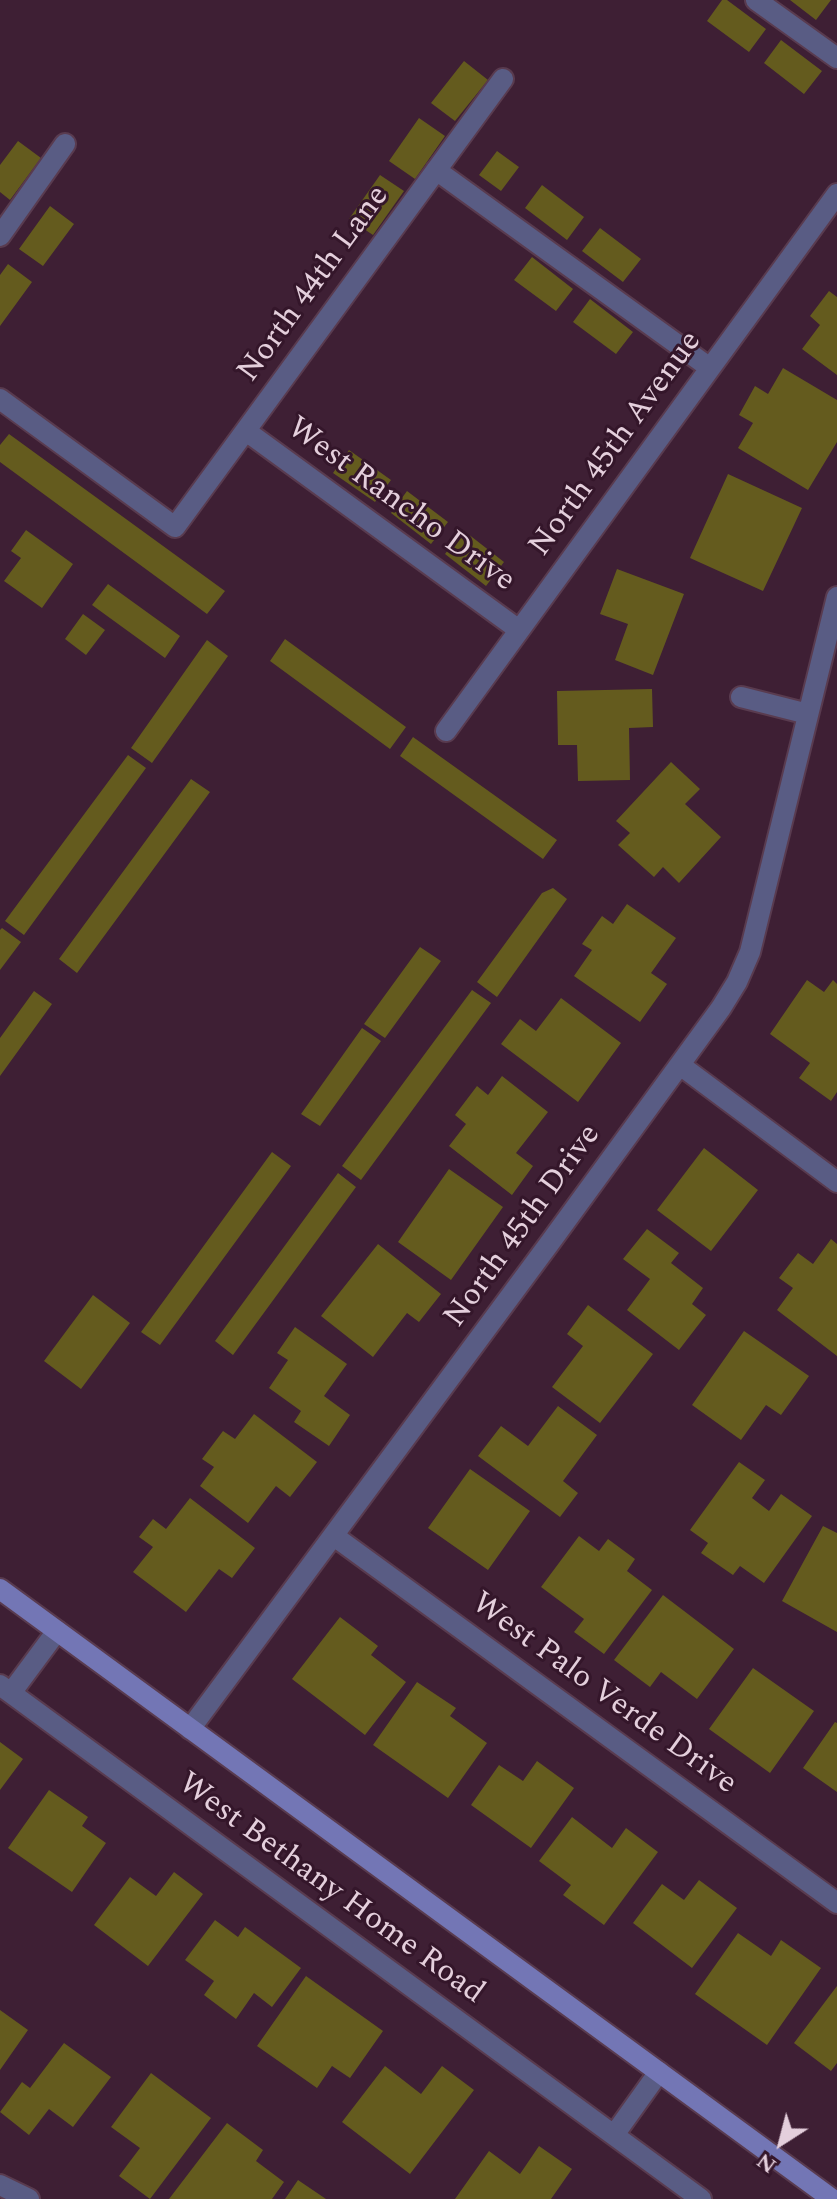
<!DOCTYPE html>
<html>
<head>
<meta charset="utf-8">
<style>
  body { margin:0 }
  #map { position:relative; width:837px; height:2199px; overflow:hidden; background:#3e1f34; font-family:Spectral,serif }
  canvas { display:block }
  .north { position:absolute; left:741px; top:2103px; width:80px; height:80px; -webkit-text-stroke:6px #34162a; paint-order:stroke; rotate:216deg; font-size:22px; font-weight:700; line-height:32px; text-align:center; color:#e4cfdc }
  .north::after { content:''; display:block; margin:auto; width:28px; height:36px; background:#e4cfdc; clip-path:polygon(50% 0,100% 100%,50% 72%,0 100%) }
</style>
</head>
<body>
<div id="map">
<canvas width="837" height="2199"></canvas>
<div class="north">N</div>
</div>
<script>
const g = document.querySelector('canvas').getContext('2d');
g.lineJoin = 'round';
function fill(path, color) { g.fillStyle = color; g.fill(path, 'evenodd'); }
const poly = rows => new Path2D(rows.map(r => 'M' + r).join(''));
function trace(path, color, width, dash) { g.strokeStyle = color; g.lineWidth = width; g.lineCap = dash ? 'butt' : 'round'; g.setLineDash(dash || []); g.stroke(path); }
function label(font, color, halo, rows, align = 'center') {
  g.font = font + ' Spectral,serif'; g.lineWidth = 6; g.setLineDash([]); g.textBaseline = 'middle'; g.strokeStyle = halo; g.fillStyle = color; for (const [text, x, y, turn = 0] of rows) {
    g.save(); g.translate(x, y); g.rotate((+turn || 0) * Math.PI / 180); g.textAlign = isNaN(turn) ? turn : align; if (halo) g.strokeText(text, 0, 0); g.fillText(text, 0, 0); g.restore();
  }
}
const building = poly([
  [722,0,727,0,766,29,749,52,707,21],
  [790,0,831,0,816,20],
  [781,40,822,71,804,94,764,63],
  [464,61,488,80,455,121,431,103],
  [419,118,445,136,415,179,389,161],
  [18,141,41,158,10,200,0,192,0,165],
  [497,151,519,167,501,191,479,175],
  [380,175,404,191,373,235,349,219],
  [542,185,584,217,567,240,525,208],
  [50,206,74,224,43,266,19,249],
  [600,228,641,259,623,282,582,251],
  [532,257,573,289,556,311,514,280],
  [8,264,32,282,0,326,0,275],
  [829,291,837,297,837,375,802,349,820,325,810,316],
  [590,299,633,332,616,354,573,322],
  [783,368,837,400,837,442,808,490,738,448,753,423,739,415,755,386,768,394],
  [9,434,225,591,207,614,0,462,0,445],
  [349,450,391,480,375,502,333,473],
  [728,474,802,508,763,591,690,558],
  [407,491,448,522,431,544,391,513],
  [26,530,73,564,42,608,4,581,21,558,11,551],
  [463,530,504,562,486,586,445,554],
  [617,569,684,594,653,675,615,660,628,624,600,614],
  [108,584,180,636,165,658,92,605],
  [83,614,105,630,86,655,65,639],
  [285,639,406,727,390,749,270,661],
  [207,640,228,656,152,763,131,748],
  [652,689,653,727,629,728,630,780,578,781,577,745,558,745,557,691],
  [413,737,557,840,543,859,400,756],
  [128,755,146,768,24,935,5,921],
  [671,762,700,789,685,804,721,837,679,883,663,867,654,877,618,845,630,833,616,821],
  [191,779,210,792,77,973,59,959],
  [553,888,567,899,497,997,477,982,542,893],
  [627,904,676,938,651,973,667,984,640,1022,574,976,592,950,582,944,602,916,613,924],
  [2,928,21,942,0,970,0,930],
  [420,947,441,961,385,1038,364,1024],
  [807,980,824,992,833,980,837,984,837,1092,831,1101,799,1078,810,1063,770,1034],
  [472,990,491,1003,361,1180,342,1166],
  [34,991,52,1004,0,1076,0,1038],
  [561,998,621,1043,578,1102,501,1044,520,1019,536,1031],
  [362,1028,381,1041,320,1126,301,1114],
  [502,1076,548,1112,516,1153,533,1166,512,1195,449,1146,466,1124,455,1115,477,1086,488,1095],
  [704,1148,758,1190,711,1251,657,1210],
  [272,1152,291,1166,160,1345,141,1332],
  [449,1169,503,1207,451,1280,398,1242],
  [338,1173,356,1187,233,1355,215,1341],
  [647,1229,679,1253,671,1263,703,1288,692,1304,706,1315,679,1350,627,1310,650,1279,623,1259],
  [831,1239,837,1244,837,1356,777,1310,793,1288,779,1278,798,1253,813,1264],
  [378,1244,441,1294,419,1322,407,1313,373,1357,321,1316],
  [93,1295,130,1323,81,1389,44,1361],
  [588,1305,653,1354,600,1423,552,1387,583,1346,567,1334],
  [295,1327,347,1364,324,1396,350,1415,329,1446,294,1422,301,1411,269,1388,288,1360,277,1353],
  [744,1331,809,1376,781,1415,766,1405,741,1440,692,1405],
  [558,1406,597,1435,563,1481,578,1493,560,1517,478,1456,501,1426,528,1446],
  [254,1414,317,1462,290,1497,276,1486,248,1523,200,1486,214,1467,202,1459,223,1431,235,1439],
  [739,1462,765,1480,752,1498,769,1511,781,1494,812,1516,764,1583,740,1566,733,1575,701,1553,708,1543,690,1530],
  [470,1469,530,1511,488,1570,428,1528],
  [190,1498,255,1548,232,1578,219,1569,186,1612,133,1572,153,1547,139,1537,153,1519,166,1529],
  [823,1526,837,1533,837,1632,782,1601],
  [579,1536,599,1551,608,1539,635,1559,627,1571,652,1590,604,1654,574,1632,584,1619,541,1587],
  [663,1595,734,1649,697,1699,661,1672,650,1687,614,1660],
  [340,1617,378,1646,371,1655,406,1682,365,1735,292,1679],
  [753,1668,814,1711,770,1773,709,1729],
  [417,1682,456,1708,450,1716,487,1743,448,1798,373,1745],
  [835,1722,837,1723,837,1792,803,1768],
  [0,1742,23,1759,0,1790],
  [537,1761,574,1788,531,1848,471,1805,499,1765,523,1781],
  [49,1790,88,1817,82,1826,106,1843,72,1892,8,1848],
  [572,1817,612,1848,626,1828,658,1852,604,1925,563,1895,571,1885,539,1861],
  [174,1872,203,1894,148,1966,94,1925,130,1877,156,1896],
  [699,1880,737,1908,692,1968,633,1923,662,1884,684,1900],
  [215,1920,238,1937,245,1927,301,1968,272,2007,254,1993,236,2019,204,1995,214,1981,185,1960],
  [738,1933,771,1956,781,1940,821,1968,767,2045,695,1994],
  [306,1976,383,2031,350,2078,332,2066,317,2088,257,2046],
  [837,1986,837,2063,831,2071,794,2043],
  [0,2010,28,2030,0,2070],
  [64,2043,111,2077,73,2127,49,2109,29,2135,0,2112,22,2082,30,2088],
  [385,2066,421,2094,442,2066,474,2090,410,2174,342,2122],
  [151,2073,211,2118,150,2199,119,2176,140,2148,111,2127],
  [227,2123,263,2150,256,2161,284,2182,272,2199,169,2199],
  [539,2146,572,2169,551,2199,455,2199,489,2151,520,2174],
  [298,2180,326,2199,285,2199]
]);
const street = poly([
  [756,0,837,58],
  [436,170,710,368],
  [0,236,65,144],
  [0,399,175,527,503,79],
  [246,431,519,630],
  [741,697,808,714],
  [446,731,837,194],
  [680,1065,837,1182],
  [334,1536,837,1903],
  [0,1685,701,2199],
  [11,1693,57,1631],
  [190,1729,549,1244,721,1008,737,982,750,952,837,597],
  [614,2135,659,2072],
  [0,2185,29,2199]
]);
const secondary = poly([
  [0,1589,832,2199]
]);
const streetNames = [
  ["North 44th Lane",315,285,-54],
  ["North 45th Avenue",617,445,-54],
  ["West Rancho Drive",400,506,36],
  ["North 45th Drive",524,1227,-54],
  ["West Palo Verde Drive",603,1695,36],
  ["West Bethany Home Road",330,1890,36]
];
fill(building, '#645b1e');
trace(street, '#593b4f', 24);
trace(secondary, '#593b4f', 24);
trace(street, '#595c84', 20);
trace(secondary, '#7376b5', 20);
label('32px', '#e4cfdc', '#34162a', streetNames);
</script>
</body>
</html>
